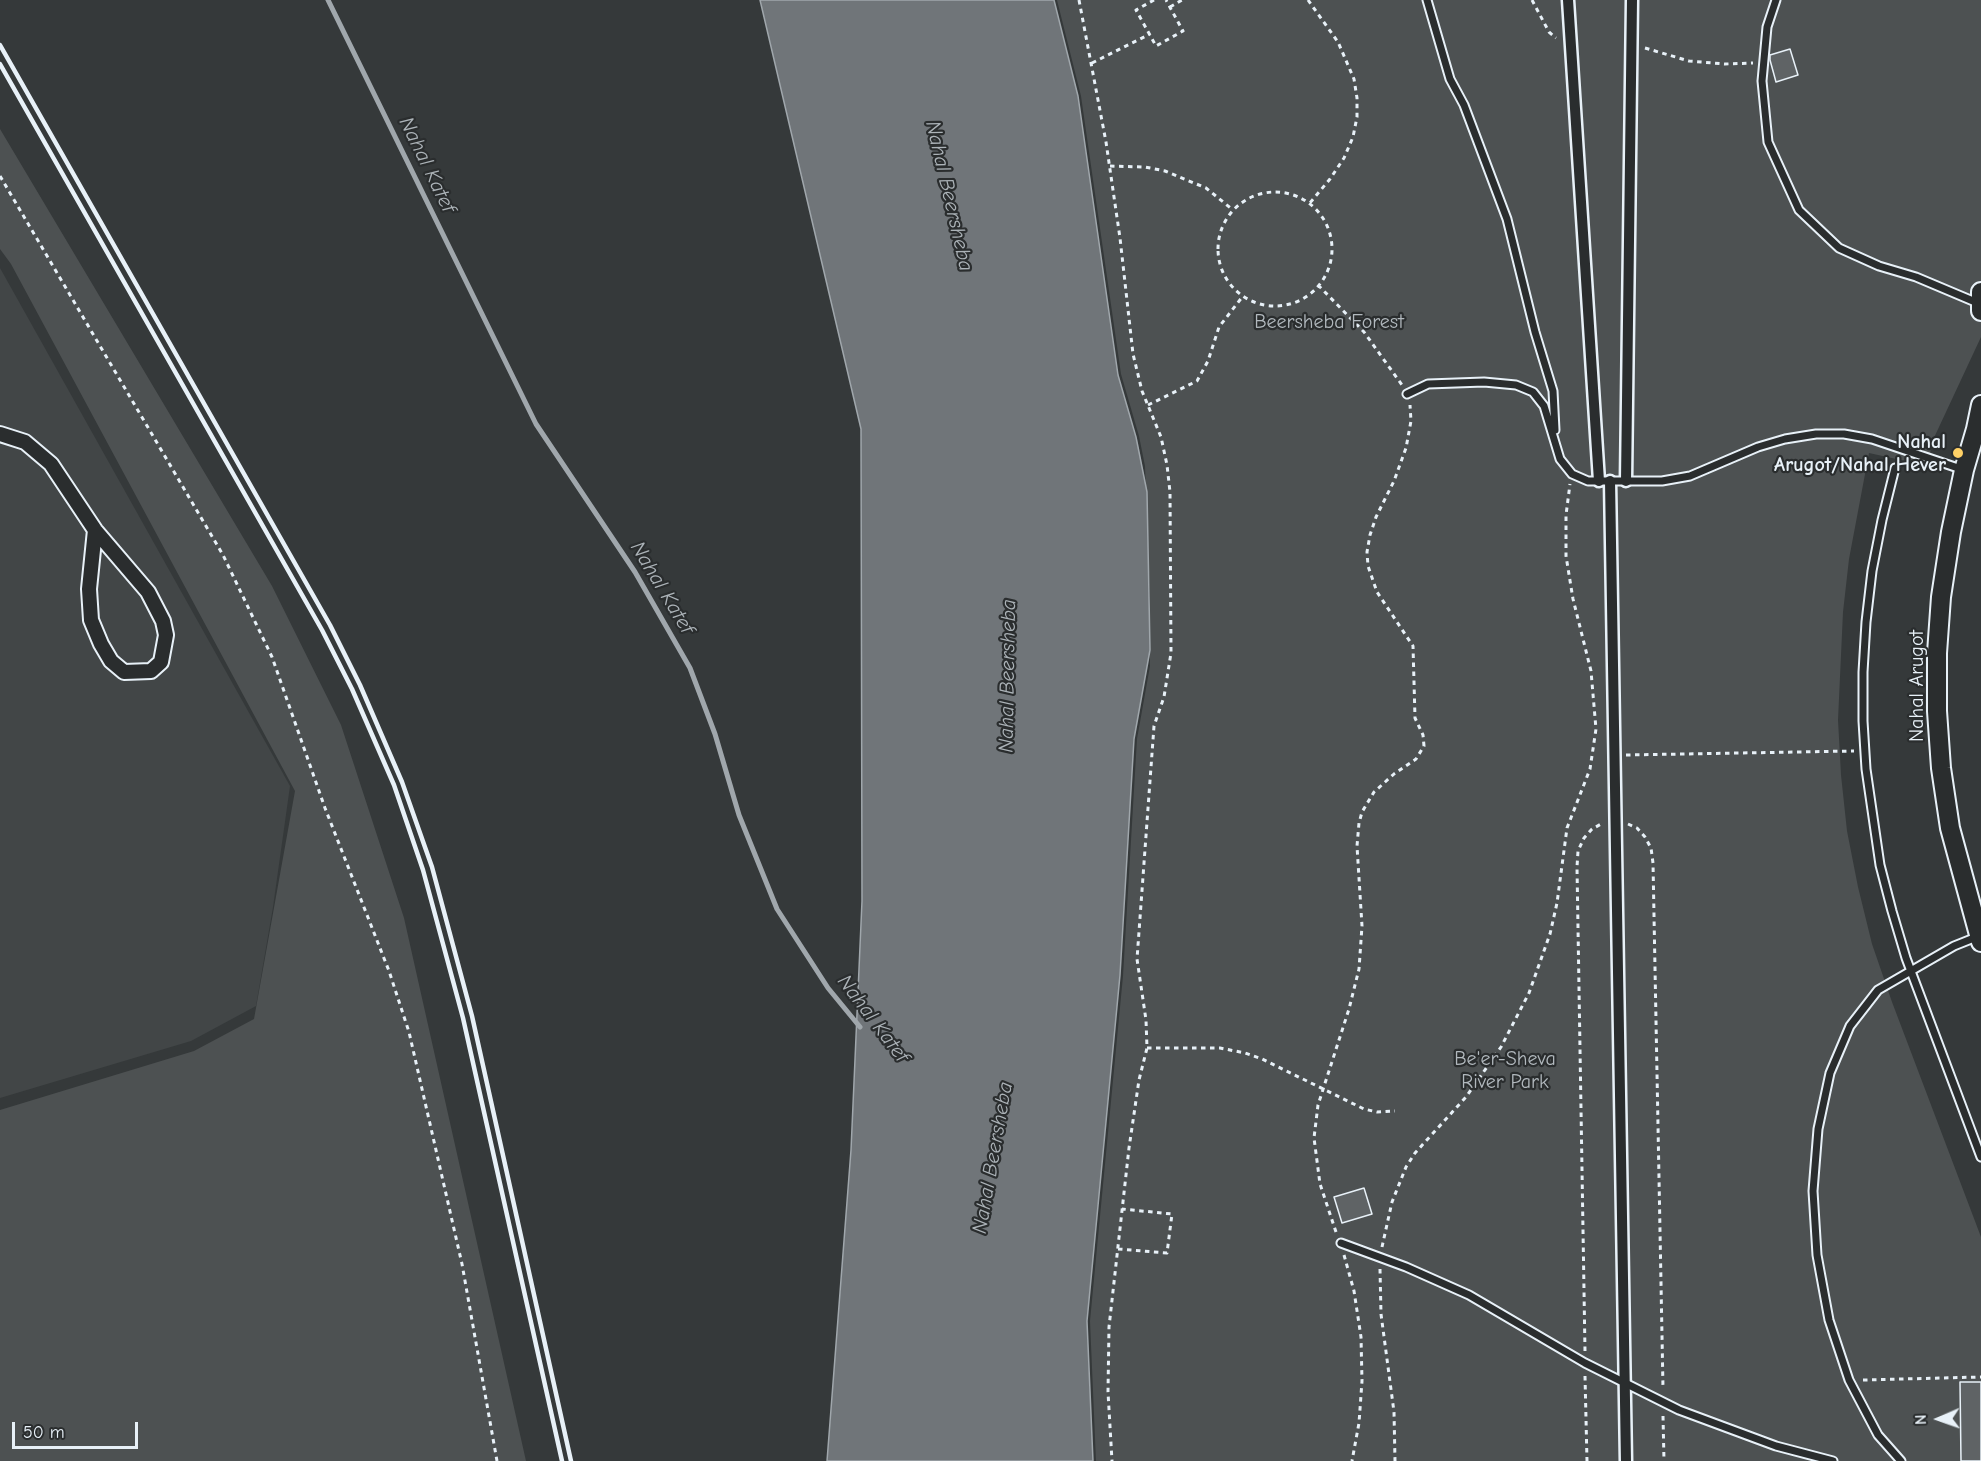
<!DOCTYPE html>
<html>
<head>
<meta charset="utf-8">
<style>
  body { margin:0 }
  #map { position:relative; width:1981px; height:1461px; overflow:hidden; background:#35393a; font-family:"Comic Neue",sans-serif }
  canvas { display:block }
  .north { position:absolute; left:1909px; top:1389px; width:60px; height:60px; -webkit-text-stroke:4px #2a2d2e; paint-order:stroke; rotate:268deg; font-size:16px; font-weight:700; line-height:24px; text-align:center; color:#e8f1f8 }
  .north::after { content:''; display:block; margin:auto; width:21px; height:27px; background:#e8f1f8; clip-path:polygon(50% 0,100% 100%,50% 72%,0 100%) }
  .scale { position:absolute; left:12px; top:1422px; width:126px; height:27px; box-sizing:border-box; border:3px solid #e8f1f8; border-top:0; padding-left:8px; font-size:18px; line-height:21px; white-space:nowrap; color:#e8f1f8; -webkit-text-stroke:4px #2a2d2e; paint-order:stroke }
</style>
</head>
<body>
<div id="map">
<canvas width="1981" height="1461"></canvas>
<div class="north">N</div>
<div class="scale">50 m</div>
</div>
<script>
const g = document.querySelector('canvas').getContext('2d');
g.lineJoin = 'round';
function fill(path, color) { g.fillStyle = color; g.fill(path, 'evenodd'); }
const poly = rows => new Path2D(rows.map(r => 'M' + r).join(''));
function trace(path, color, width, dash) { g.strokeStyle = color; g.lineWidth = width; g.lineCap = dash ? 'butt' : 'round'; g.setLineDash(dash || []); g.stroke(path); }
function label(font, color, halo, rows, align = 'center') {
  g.font = font + ' "Comic Neue",sans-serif'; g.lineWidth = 4.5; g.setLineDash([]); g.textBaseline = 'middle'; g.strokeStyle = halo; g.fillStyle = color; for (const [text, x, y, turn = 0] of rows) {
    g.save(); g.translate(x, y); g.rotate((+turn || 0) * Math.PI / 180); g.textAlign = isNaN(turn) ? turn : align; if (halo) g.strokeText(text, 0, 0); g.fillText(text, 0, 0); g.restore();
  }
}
const built = poly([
  [0,268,290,786,273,907,256,1006,191,1041,0,1098]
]);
const green = poly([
  [1057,0,1981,0,1981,337,1932,442,1928,466,1869,453,1849,559,1843,612,1838,720,1841,775,1847,831,1858,887,1872,944,1892,1002,1981,1237,1981,1461,1096,1461,1090,1321,1123,976,1137,739,1150,666,1150,599,1145,466,1139,436,1121,374,1081,96],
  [0,129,272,586,341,725,404,918,526,1461,0,1461,0,1110,194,1051,254,1019,295,791,11,264,0,249]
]);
const water = poly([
  [760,0,1054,0,1078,96,1118,375,1136,437,1147,492,1150,650,1134,739,1120,975,1087,1321,1093,1461,827,1461,851,1150,862,901,861,429,760,0]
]);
const stream = poly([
  [328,0,536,424,635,572,690,668,715,734,739,815,777,909,828,988,860,1027]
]);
const building = poly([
  [1790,49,1798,75,1776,82,1770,60,1770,55,1790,49],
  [1364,1188,1372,1214,1342,1223,1334,1197,1364,1188],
  [1960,1382,1981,1382,1981,1461,1961,1461,1960,1382]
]);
const path = poly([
  [1079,0,1106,142,1120,238,1133,354,1142,391,1161,437,1167,465,1170,492,1171,653,1164,697,1154,726,1137,959,1146,1020,1147,1048,1139,1080,1129,1148,1109,1327,1108,1392,1112,1461],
  [1154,0,1136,10,1156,46,1183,31,1166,0],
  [1308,0,1338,42,1354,79,1357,98,1357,117,1353,137,1344,158,1330,179,1309,204],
  [1532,0,1549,32,1556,38],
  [1170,7,1182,0],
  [1645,48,1689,61,1725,64,1753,63],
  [1092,63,1150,34],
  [1110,166,1145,167,1165,171,1206,188,1233,210],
  [0,176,223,555,272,657,325,808,389,971,409,1032,462,1264,497,1461],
  '1218 249a57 57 0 1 1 114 0a57 57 0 1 1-114 0Z',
  [1318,285,1364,332,1402,385],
  [1148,405,1197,381,1208,361,1219,327,1243,296],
  [1626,755,1854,751],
  [1628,824,1637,828,1645,837,1651,848,1653,863,1663,1388],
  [1147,1048,1220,1048,1245,1053,1262,1059,1364,1109,1377,1112,1395,1111],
  [1336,1232,1320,1184,1314,1138,1318,1105,1349,1009,1359,969,1362,926,1357,846,1359,823,1362,812,1374,792,1394,774,1416,759,1424,746,1423,735,1415,718,1413,646,1377,592,1368,566,1367,552,1370,535,1376,517,1394,481,1406,448,1411,421,1410,405],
  [1382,1247,1392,1202,1406,1167,1415,1153,1466,1097,1501,1047,1529,993,1550,934,1557,903,1567,828,1590,769,1596,729,1591,671,1573,599,1566,556,1566,515,1570,484],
  [1118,1249,1167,1253,1172,1214,1122,1209],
  [1344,1255,1354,1291,1361,1337,1362,1381,1359,1423,1352,1461],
  [1380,1269,1381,1314,1394,1412,1395,1461],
  [1585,1351,1577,867,1578,851,1584,838,1592,829,1603,823],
  [1585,1376,1587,1461],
  [1863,1380,1981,1377],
  [1663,1416,1664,1461]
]);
const service = poly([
  [1427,0,1450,79,1464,105,1507,219,1535,332,1553,391,1555,430],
  [1776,0,1767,27,1762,81,1768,142,1799,210,1839,248,1879,266,1916,277,1980,304],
  [1407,394,1428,384,1484,382,1516,385,1533,392,1544,406,1560,459,1572,474,1588,481,1662,481,1690,476,1758,447,1785,439,1816,434,1844,434,1872,439,1964,470],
  [1895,468,1882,520,1872,571,1866,622,1863,672,1863,721,1866,769,1880,865,1892,911,1906,958,1981,1157],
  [1341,1243,1406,1267,1469,1295,1585,1363,1679,1410,1776,1446,1833,1461],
  [1901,1461,1878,1435,1849,1380,1829,1320,1817,1255,1813,1191,1818,1129,1830,1073,1850,1026,1878,990,1954,946,1979,936]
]);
const pedestrian = poly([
  [1568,0,1599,481],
  [1610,481,1626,1461],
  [1626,481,1632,0]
]);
const minor = poly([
  [0,434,25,442,51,464,95,530,148,592,163,621,166,635,161,662,151,671,124,672,111,661,101,644,91,620,89,589,95,530]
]);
const tertiary = poly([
  [1981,292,1981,311],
  [1981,405,1976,429,1964,470,1951,532,1941,597,1937,653,1937,711,1941,768,1950,828,1981,942]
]);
const rail = poly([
  [0,45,330,625,360,685,402,782,432,867,472,1016,571,1461],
  [0,64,322,630,352,689,394,785,423,870,463,1018,562,1461]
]);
const markers = [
  [1958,453,6,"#ffd166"]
];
const parkNames = [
  ["Beersheba Forest",1329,322],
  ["Be'er-Sheva",1505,1059],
  ["River Park",1505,1082]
];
const poiNames = [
  ["Nahal",1946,442],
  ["Arugot/Nahal Hever",1946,465]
];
const streetNames = [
  ["Nahal Arugot",1917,686,-90]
];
const waterNames = [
  ["Nahal Katef",427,165,64],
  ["Nahal Beersheba",949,196,77],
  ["Nahal Katef",662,588,59],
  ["Nahal Beersheba",1008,676,-89],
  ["Nahal Katef",873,1019,53],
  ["Nahal Beersheba",993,1158,-80]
];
fill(built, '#424647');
fill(green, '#4d5152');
fill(water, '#707579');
trace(water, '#a0a7ac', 1.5);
trace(stream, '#a0a7ac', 5);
fill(building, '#5f6365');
trace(building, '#e8f1f8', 1.5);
trace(service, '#e8f1f8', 11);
trace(pedestrian, '#e8f1f8', 15);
trace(minor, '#e8f1f8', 18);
trace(tertiary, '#e8f1f8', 22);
trace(path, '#e8f1f8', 3, [4.5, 4.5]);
trace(service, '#2a2d2e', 7);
trace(pedestrian, '#2a2d2e', 10);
trace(minor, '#2a2d2e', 14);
trace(tertiary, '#2a2d2e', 18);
trace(rail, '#e8f1f8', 4.5);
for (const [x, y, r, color] of markers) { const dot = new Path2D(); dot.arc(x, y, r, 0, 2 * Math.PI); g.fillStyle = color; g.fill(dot); trace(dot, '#2a2d2e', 2); }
label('20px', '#b2b9be', '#2a2d2e', parkNames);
label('bold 20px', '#e8f1f8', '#2a2d2e', poiNames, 'right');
label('20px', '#e8f1f8', '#2a2d2e', streetNames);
label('italic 21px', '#acb3b8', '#2a2d2e', waterNames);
</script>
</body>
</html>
